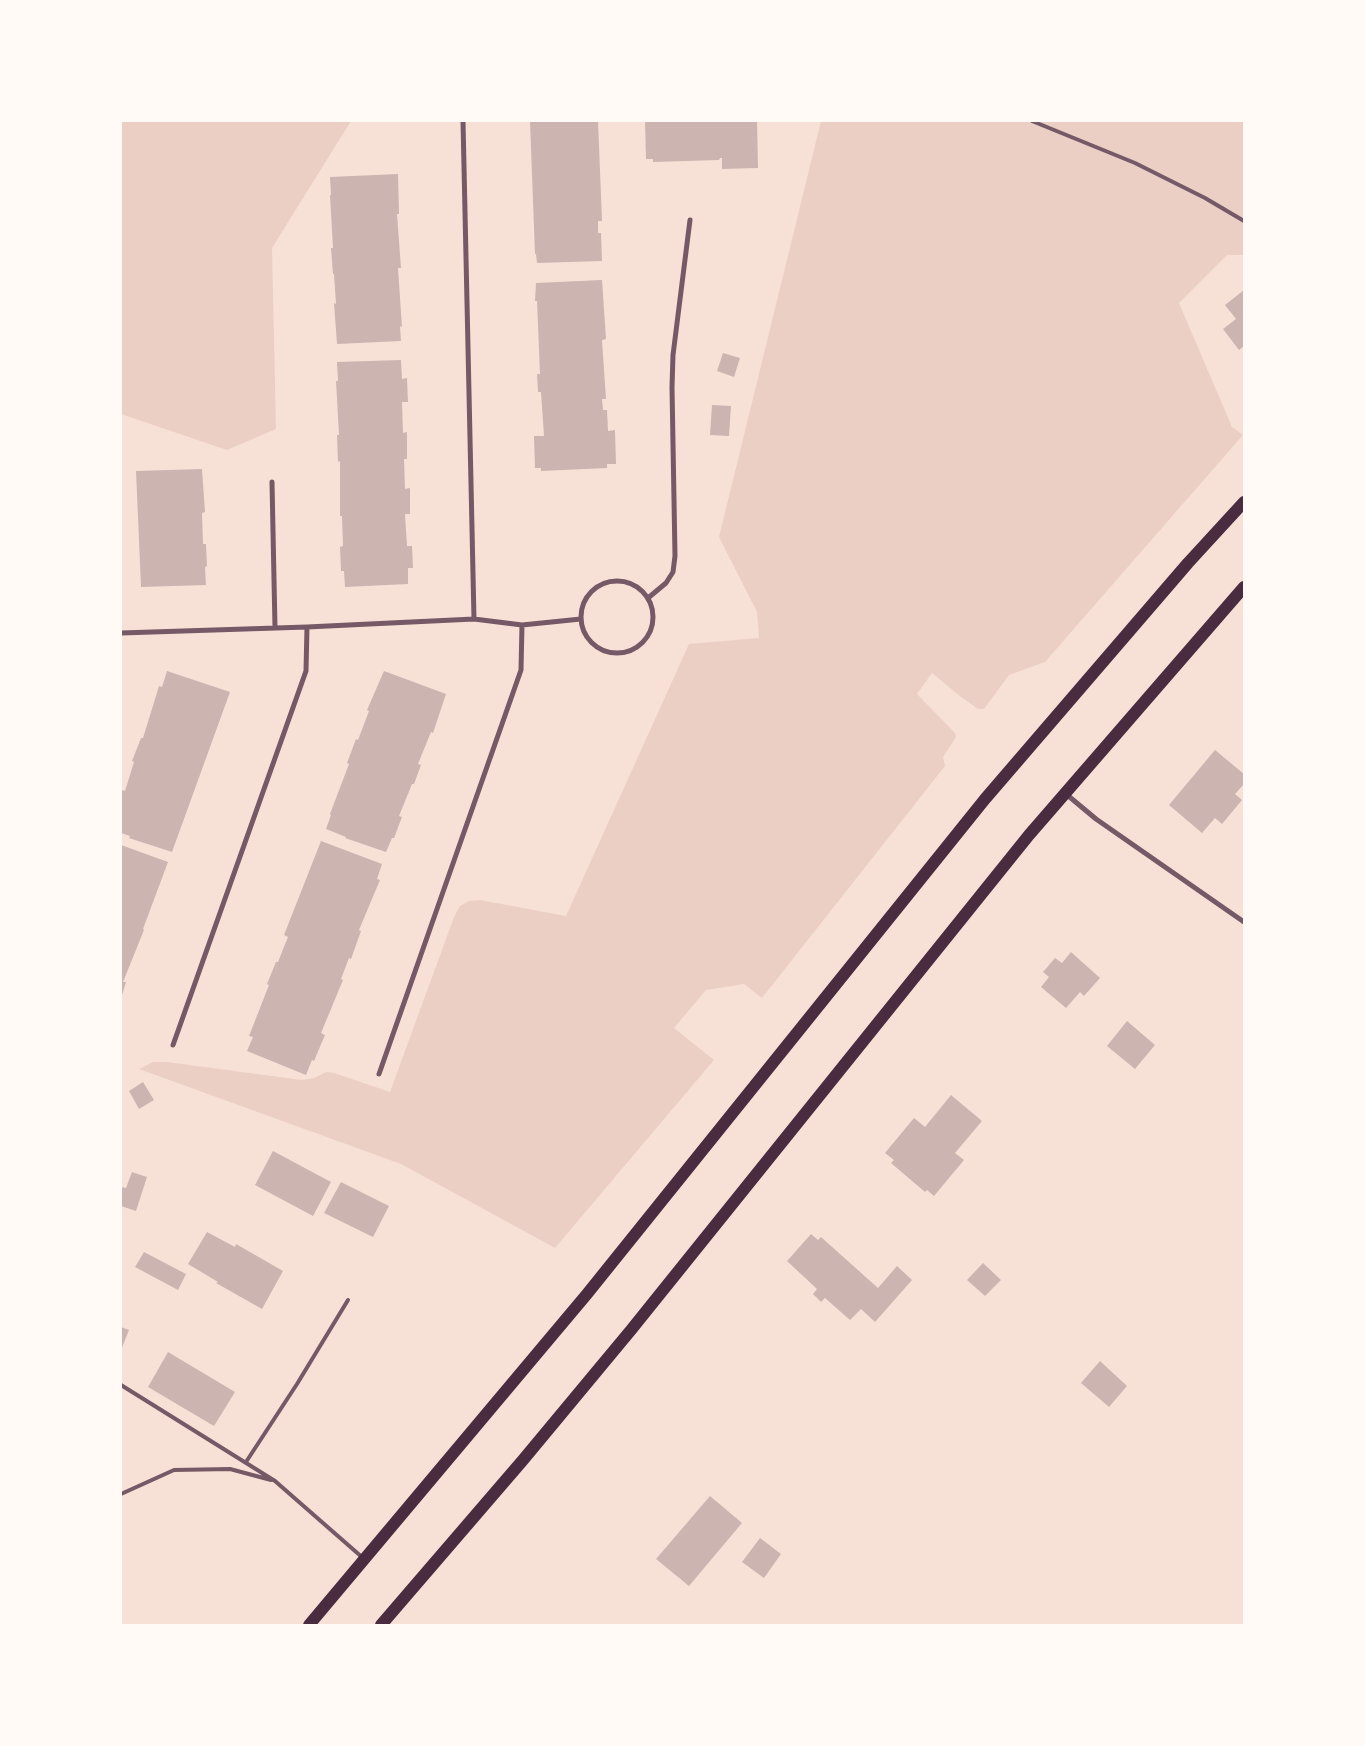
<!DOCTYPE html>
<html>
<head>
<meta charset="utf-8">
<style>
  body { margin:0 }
  #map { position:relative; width:1365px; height:1746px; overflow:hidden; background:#f7e1d7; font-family:"Space Grotesk",sans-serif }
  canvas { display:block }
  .frame { position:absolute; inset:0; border:122px solid #fffaf5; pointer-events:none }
</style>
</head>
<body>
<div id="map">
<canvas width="1365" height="1746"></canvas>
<div class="frame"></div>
</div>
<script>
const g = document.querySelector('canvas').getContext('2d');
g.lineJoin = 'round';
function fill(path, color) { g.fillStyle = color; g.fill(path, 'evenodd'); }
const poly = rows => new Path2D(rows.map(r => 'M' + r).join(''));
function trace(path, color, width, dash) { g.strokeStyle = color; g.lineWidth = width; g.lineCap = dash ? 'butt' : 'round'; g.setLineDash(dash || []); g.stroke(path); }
const green = poly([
  [121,121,351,121,272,248,276,429,227,450,121,414],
  [821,121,1244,121,1244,255,1227,255,1179,303,1232,427,1243,435,1045,662,1009,675,984,709,978,709,961,697,932,673,917,694,955,733,956,737,943,757,945,766,762,998,744,984,706,990,674,1028,714,1060,555,1248,401,1164,139,1069,153,1062,167,1062,302,1080,314,1078,326,1072,334,1073,390,1092,454,917,460,906,469,901,480,900,566,916,689,644,759,638,757,612,719,537]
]);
const building = poly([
  [530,121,598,121,602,221,598,221,598,233,601,233,602,261,537,263,536,254,535,254],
  [645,121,757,121,758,168,722,169,722,158,720,158,719,160,653,162,653,159,646,159],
  [398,174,399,214,397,214,401,268,398,268,402,327,400,326,401,341,337,344,334,303,336,304,334,274,333,274,331,248,333,248,330,195,331,195,330,177],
  [602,280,606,339,602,340,606,399,602,399,603,410,607,410,608,431,615,430,616,464,607,464,607,468,541,471,541,468,535,468,534,436,544,436,541,392,538,392,537,374,540,374,537,301,535,301,536,283],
  [1244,290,1244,346,1239,350,1223,329,1236,319,1225,305],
  [723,353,740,358,734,377,717,371],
  [401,360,402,379,407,378,408,402,402,402,403,433,407,432,407,459,404,459,405,489,410,488,410,514,405,514,407,546,412,546,413,568,408,568,408,584,345,587,344,571,341,571,340,547,343,546,342,516,340,516,340,461,338,462,337,435,339,435,336,381,338,381,337,362],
  [712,405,731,406,729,436,710,435],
  [202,469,205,512,202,513,203,544,206,544,207,566,205,567,206,585,141,587,136,471],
  [167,671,230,692,172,852,129,838,130,836,121,833,121,792,122,790,125,791,134,762,132,761,141,738,143,738,159,686,162,687],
  [384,671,446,694,433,733,431,732,418,764,421,765,414,784,412,784,399,816,402,817,394,838,392,838,386,852,345,838,346,837,326,829,331,815,330,814,349,764,347,763,356,739,358,740,369,711,367,710],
  [1215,750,1244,774,1244,784,1235,794,1242,800,1222,824,1215,818,1202,833,1169,805],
  [321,841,382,864,377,879,380,880,359,930,361,931,351,959,349,958,341,979,343,980,321,1033,325,1035,314,1061,312,1060,306,1075,247,1051,253,1037,249,1036,269,985,267,984,276,962,278,962,288,937,284,935],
  [121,845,168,862,143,929,144,930,123,982,126,982,122,995],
  [1071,952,1100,978,1084,996,1080,992,1066,1008,1041,987,1049,977,1043,972,1055,958,1062,963],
  [1127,1021,1155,1045,1135,1069,1107,1046],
  [143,1082,154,1100,139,1109,129,1091],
  [951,1095,982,1121,955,1153,964,1160,934,1196,927,1190,925,1192,891,1163,894,1160,885,1153,914,1118,925,1127],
  [273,1151,331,1182,313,1216,255,1185],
  [132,1172,147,1177,136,1211,121,1206,121,1187,126,1188],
  [341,1182,389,1206,373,1237,324,1213],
  [207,1232,235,1247,236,1244,283,1271,262,1309,216,1283,218,1282,188,1264],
  [811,1234,818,1240,821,1237,878,1288,897,1266,912,1280,875,1322,861,1309,850,1320,825,1298,821,1302,813,1294,817,1289,787,1261],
  [144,1252,186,1274,178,1290,135,1267],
  [983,1263,1001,1280,985,1296,967,1280],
  [121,1327,129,1330,121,1350],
  [168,1352,235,1392,214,1426,148,1387],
  [1100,1361,1127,1386,1109,1407,1081,1383],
  [710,1496,742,1523,689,1586,656,1559],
  [760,1538,781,1554,764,1578,742,1562]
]);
const service = poly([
  [1032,121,1135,163,1205,198,1244,221],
  [121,1385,275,1481,363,1558],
  [246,1462,297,1384,348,1300],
  [121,1494,174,1470,230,1469,271,1480]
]);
const minor = poly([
  [463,121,474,619],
  [272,482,275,628],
  '581 617a36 36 0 1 1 72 0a36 36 0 1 1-72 0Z',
  [648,598,666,583,673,572,675,556,672,387,673,355,690,220],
  [121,633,307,627,474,619,522,625,581,619],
  [1066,794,1096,819,1244,922],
  [173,1045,306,671,307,627],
  [379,1074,521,670,522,625]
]);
const primary = poly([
  [309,1625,587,1294,985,799,1188,563,1244,502],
  [381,1625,523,1460,631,1330,1029,835,1244,587]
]);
fill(green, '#ebcfc5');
fill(building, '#ccb4b1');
trace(service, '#755966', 4);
trace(minor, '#755966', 5);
trace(primary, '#4a2c40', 12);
</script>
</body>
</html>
